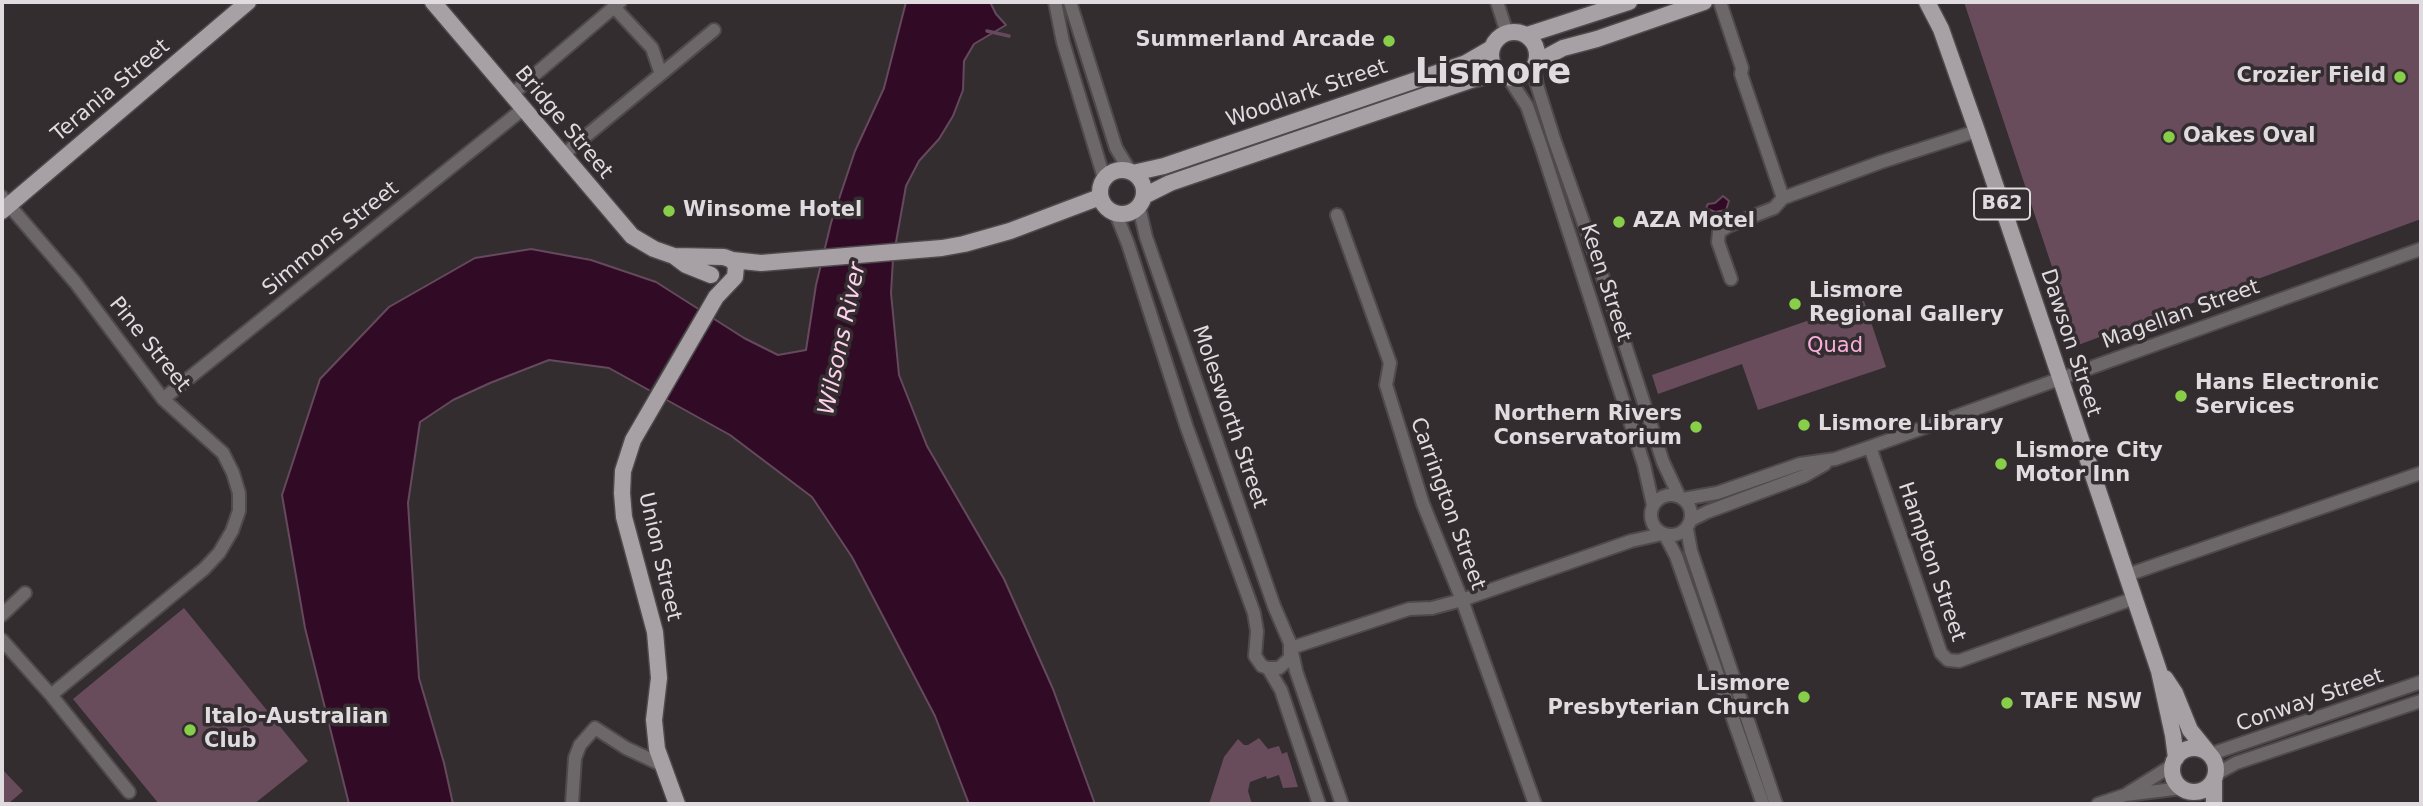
<!DOCTYPE html>
<html>
<head>
<meta charset="utf-8">
<style>
  body { margin:0 }
  #map { position:relative; width:2423px; height:806px; overflow:hidden; background:#332d30; font-family:"DejaVu Sans",sans-serif }
  canvas { display:block }
  .frame { position:absolute; inset:0; border:4px solid #dfdbde; pointer-events:none }
</style>
</head>
<body>
<div id="map">
<canvas width="2423" height="806"></canvas>
<div class="frame"></div>
</div>
<script>
const g = document.querySelector('canvas').getContext('2d');
g.lineJoin = 'round';
function fill(path, color) { g.fillStyle = color; g.fill(path, 'evenodd'); }
const poly = rows => new Path2D(rows.map(r => 'M' + r).join(''));
function trace(path, color, width, dash) { g.strokeStyle = color; g.lineWidth = width; g.lineCap = dash ? 'butt' : 'round'; g.setLineDash(dash || []); g.stroke(path); }
function label(font, color, halo, rows, align = 'center') {
  g.font = font + ' "DejaVu Sans",sans-serif'; g.lineWidth = 7; g.setLineDash([]); g.textBaseline = 'middle'; g.strokeStyle = halo; g.fillStyle = color; for (const [text, x, y, turn = 0] of rows) {
    g.save(); g.translate(x, y); g.rotate((+turn || 0) * Math.PI / 180); g.textAlign = isNaN(turn) ? turn : align; if (halo) g.strokeText(text, 0, 0); g.fillText(text, 0, 0); g.restore();
  }
}
const green = poly([
  [1964,2,2421,2,2421,219,2078,345],
  [1864,301,1886,367,1758,410,1742,364,1658,394,1652,375],
  [184,608,308,761,254,804,159,804,73,699],
  [1259,738,1268,749,1279,746,1282,754,1287,752,1298,787,1283,788,1279,775,1267,779,1266,776,1250,782,1248,791,1252,804,1209,804,1224,757,1238,739,1244,745,1248,745],
  [2,769,23,791,8,804,2,804]
]);
const water = poly([
  [906,2,990,2,996,14,1006,25,974,44,964,61,963,90,953,116,939,139,919,161,906,186,893,259,891,293,899,375,927,446,1004,579,1053,689,1095,804,969,804,935,716,852,557,812,497,730,435,609,368,549,360,490,383,453,400,420,422,408,503,419,678,444,763,453,804,349,804,305,628,282,495,320,379,389,307,475,258,531,249,591,260,656,282,744,338,778,355,806,350,816,285,831,223,855,151,884,88,906,2],
  [1723,196,1729,201,1726,210,1715,212,1706,208,1708,204,1715,203,1723,196]
]);
const pier = poly([
  [700,305,716,316,665,403,648,393]
]);
const stream = poly([
  [987,31,1009,36]
]);
const minor = poly([
  [1055,2,1063,42,1104,178],
  [1070,2,1116,148,1130,171],
  [1497,2,1507,33],
  [1720,2,1742,68,1741,74,1783,198,1774,208,1728,226,1719,232,1718,242,1731,279],
  [1534,68,1537,85,1554,139,1610,298,1663,462,1679,496],
  [661,74,714,30],
  [1508,77,1527,106,1541,146,1644,465,1653,505],
  [511,95,620,2],
  [563,155,661,74,652,48,614,7],
  [2,197,75,282,163,399,223,453,233,473,239,493,239,511,232,531,219,553,204,569,51,695],
  [1783,198,1881,162,1977,131],
  [1116,214,1128,244,1187,428,1254,613,1257,631,1255,656,1262,666,1268,668,1279,668,1290,658,1290,643,1274,606,1146,237,1139,207],
  [1337,215,1390,363,1386,385,1423,504,1462,600,1535,804],
  [163,399,523,109],
  [1870,447,1941,653,1948,660,1959,661,2135,598],
  '1651 515a20 20 0 1 1 40 0a20 20 0 1 1-40 0Z',
  [1683,499,1717,493,1800,464,1835,459,1870,447,2421,249],
  [1691,520,1707,512,1804,476,1825,464],
  [1687,529,1691,551,1776,804],
  [1665,535,1676,556,1763,804],
  [2127,575,2421,473],
  [2,615,25,593],
  [2,640,51,695,129,792],
  [1291,648,1409,609,1432,608,1462,600,1631,541,1662,534],
  [1292,652,1296,671,1342,804],
  [1268,668,1281,690,1319,804],
  [2211,754,2421,682],
  [2216,774,2236,763,2421,701],
  [2128,793,2173,765],
  [572,804,575,758,580,745,595,728,626,748,662,765],
  [2098,804,2125,795,2182,788]
]);
const major = poly([
  [433,2,632,236,654,249,674,256,686,265,711,275],
  [1927,2,1941,29,1977,131,2159,671,2173,735,2176,758],
  '1491 55a23 23 0 1 1 46 0a23 23 0 1 1-46 0Z',
  [1527,35,1629,2],
  [1537,62,1563,48,1597,39,1704,2],
  '1100 192a22 22 0 1 1 44 0a22 22 0 1 1-44 0Z',
  [1133,173,1164,166,1466,63,1492,48],
  [1144,196,1170,183,1471,80,1500,73],
  [2,211,248,2],
  [674,256,724,257,732,260,761,263,942,248,964,244,1010,231,1100,197],
  [2165,678,2175,693,2190,730,2207,751],
  '2172 770a22 22 0 1 1 44 0a22 22 0 1 1-44 0Z',
  [677,804,657,749,654,720,659,678,655,632,624,517,622,493,623,471,633,440,716,297,735,277,736,266,732,260],
  [2214,804,2214,779]
]);
const markers = [
  [1389,41,7,"#88cf49"],
  [2400,77,7,"#88cf49"],
  [2169,137,7,"#88cf49"],
  [669,211,7,"#88cf49"],
  [1619,222,7,"#88cf49"],
  [1795,304,7,"#88cf49"],
  [2181,396,7,"#88cf49"],
  [1804,425,7,"#88cf49"],
  [1696,427,7,"#88cf49"],
  [2001,464,7,"#88cf49"],
  [1804,697,7,"#88cf49"],
  [2007,703,7,"#88cf49"],
  [190,730,7,"#88cf49"]
];
const shields = [
  [2002,204,56]
];
const shieldNames = [
  ["B62",2002,204]
];
const poiNames = [
  ["Summerland Arcade",1375,41,"right"],
  ["Crozier Field",2386,77,"right"],
  ["Oakes Oval",2183,137],
  ["Winsome Hotel",683,211],
  ["AZA Motel",1633,222],
  ["Lismore",1809,292],
  ["Regional Gallery",1809,316],
  ["Hans Electronic",2195,384],
  ["Services",2195,408],
  ["Northern Rivers",1682,415,"right"],
  ["Conservatorium",1682,439,"right"],
  ["Lismore Library",1818,425],
  ["Lismore City",2015,452],
  ["Motor Inn",2015,476],
  ["Lismore",1790,685,"right"],
  ["Presbyterian Church",1790,709,"right"],
  ["TAFE NSW",2021,703],
  ["Italo-Australian",204,718],
  ["Club",204,742]
];
const streetNames = [
  ["Terania Street",111,91,-40],
  ["Woodlark Street",1307,94,-19],
  ["Bridge Street",563,123,50],
  ["Simmons Street",331,239,-39],
  ["Keen Street",1605,283,72],
  ["Magellan Street",2181,315,-20],
  ["Dawson Street",2070,343,72],
  ["Pine Street",149,345,51],
  ["Molesworth Street",1229,417,71],
  ["Carrington Street",1447,504,70],
  ["Union Street",659,557,77],
  ["Hampton Street",1931,562,71],
  ["Conway Street",2310,701,-19]
];
const parkNames = [
  ["Quad",1835,347]
];
const waterNames = [
  ["Wilsons River",843,339,-78]
];
const townNames = [
  ["Lismore",1493,74]
];
fill(green, '#684c5c');
fill(water, '#310b25');
trace(water, '#65495c', 2);
fill(pier, '#332d30');
trace(stream, '#65495c', 3.5);
trace(minor, '#4f494c', 16);
trace(major, '#4f494c', 19);
trace(minor, '#6c686a', 12);
trace(major, '#a7a1a5', 16);
for (const [x, y, r, color] of markers) { const dot = new Path2D(); dot.arc(x, y, r, 0, 2 * Math.PI); g.fillStyle = color; g.fill(dot); trace(dot, '#332d30', 2.5); }
for (const [x, y, w] of shields) { const box = new Path2D(); box.roundRect(x - w / 2, y - 15.5, w, 31, 5); g.fillStyle = '#332d30'; g.fill(box); trace(box, '#dfdbde', 2); }
label('bold 19px', '#dfdbde', null, shieldNames);
label('bold 21px', '#dfdbde', '#332d30', poiNames, 'left');
label('21px', '#dfdbde', '#332d30', streetNames);
label('21px', '#f9afdb', '#332d30', parkNames);
label('italic 23px', '#ffd1ec', '#332d30', waterNames);
label('bold 35px', '#dfdbde', '#332d30', townNames);
</script>
</body>
</html>
